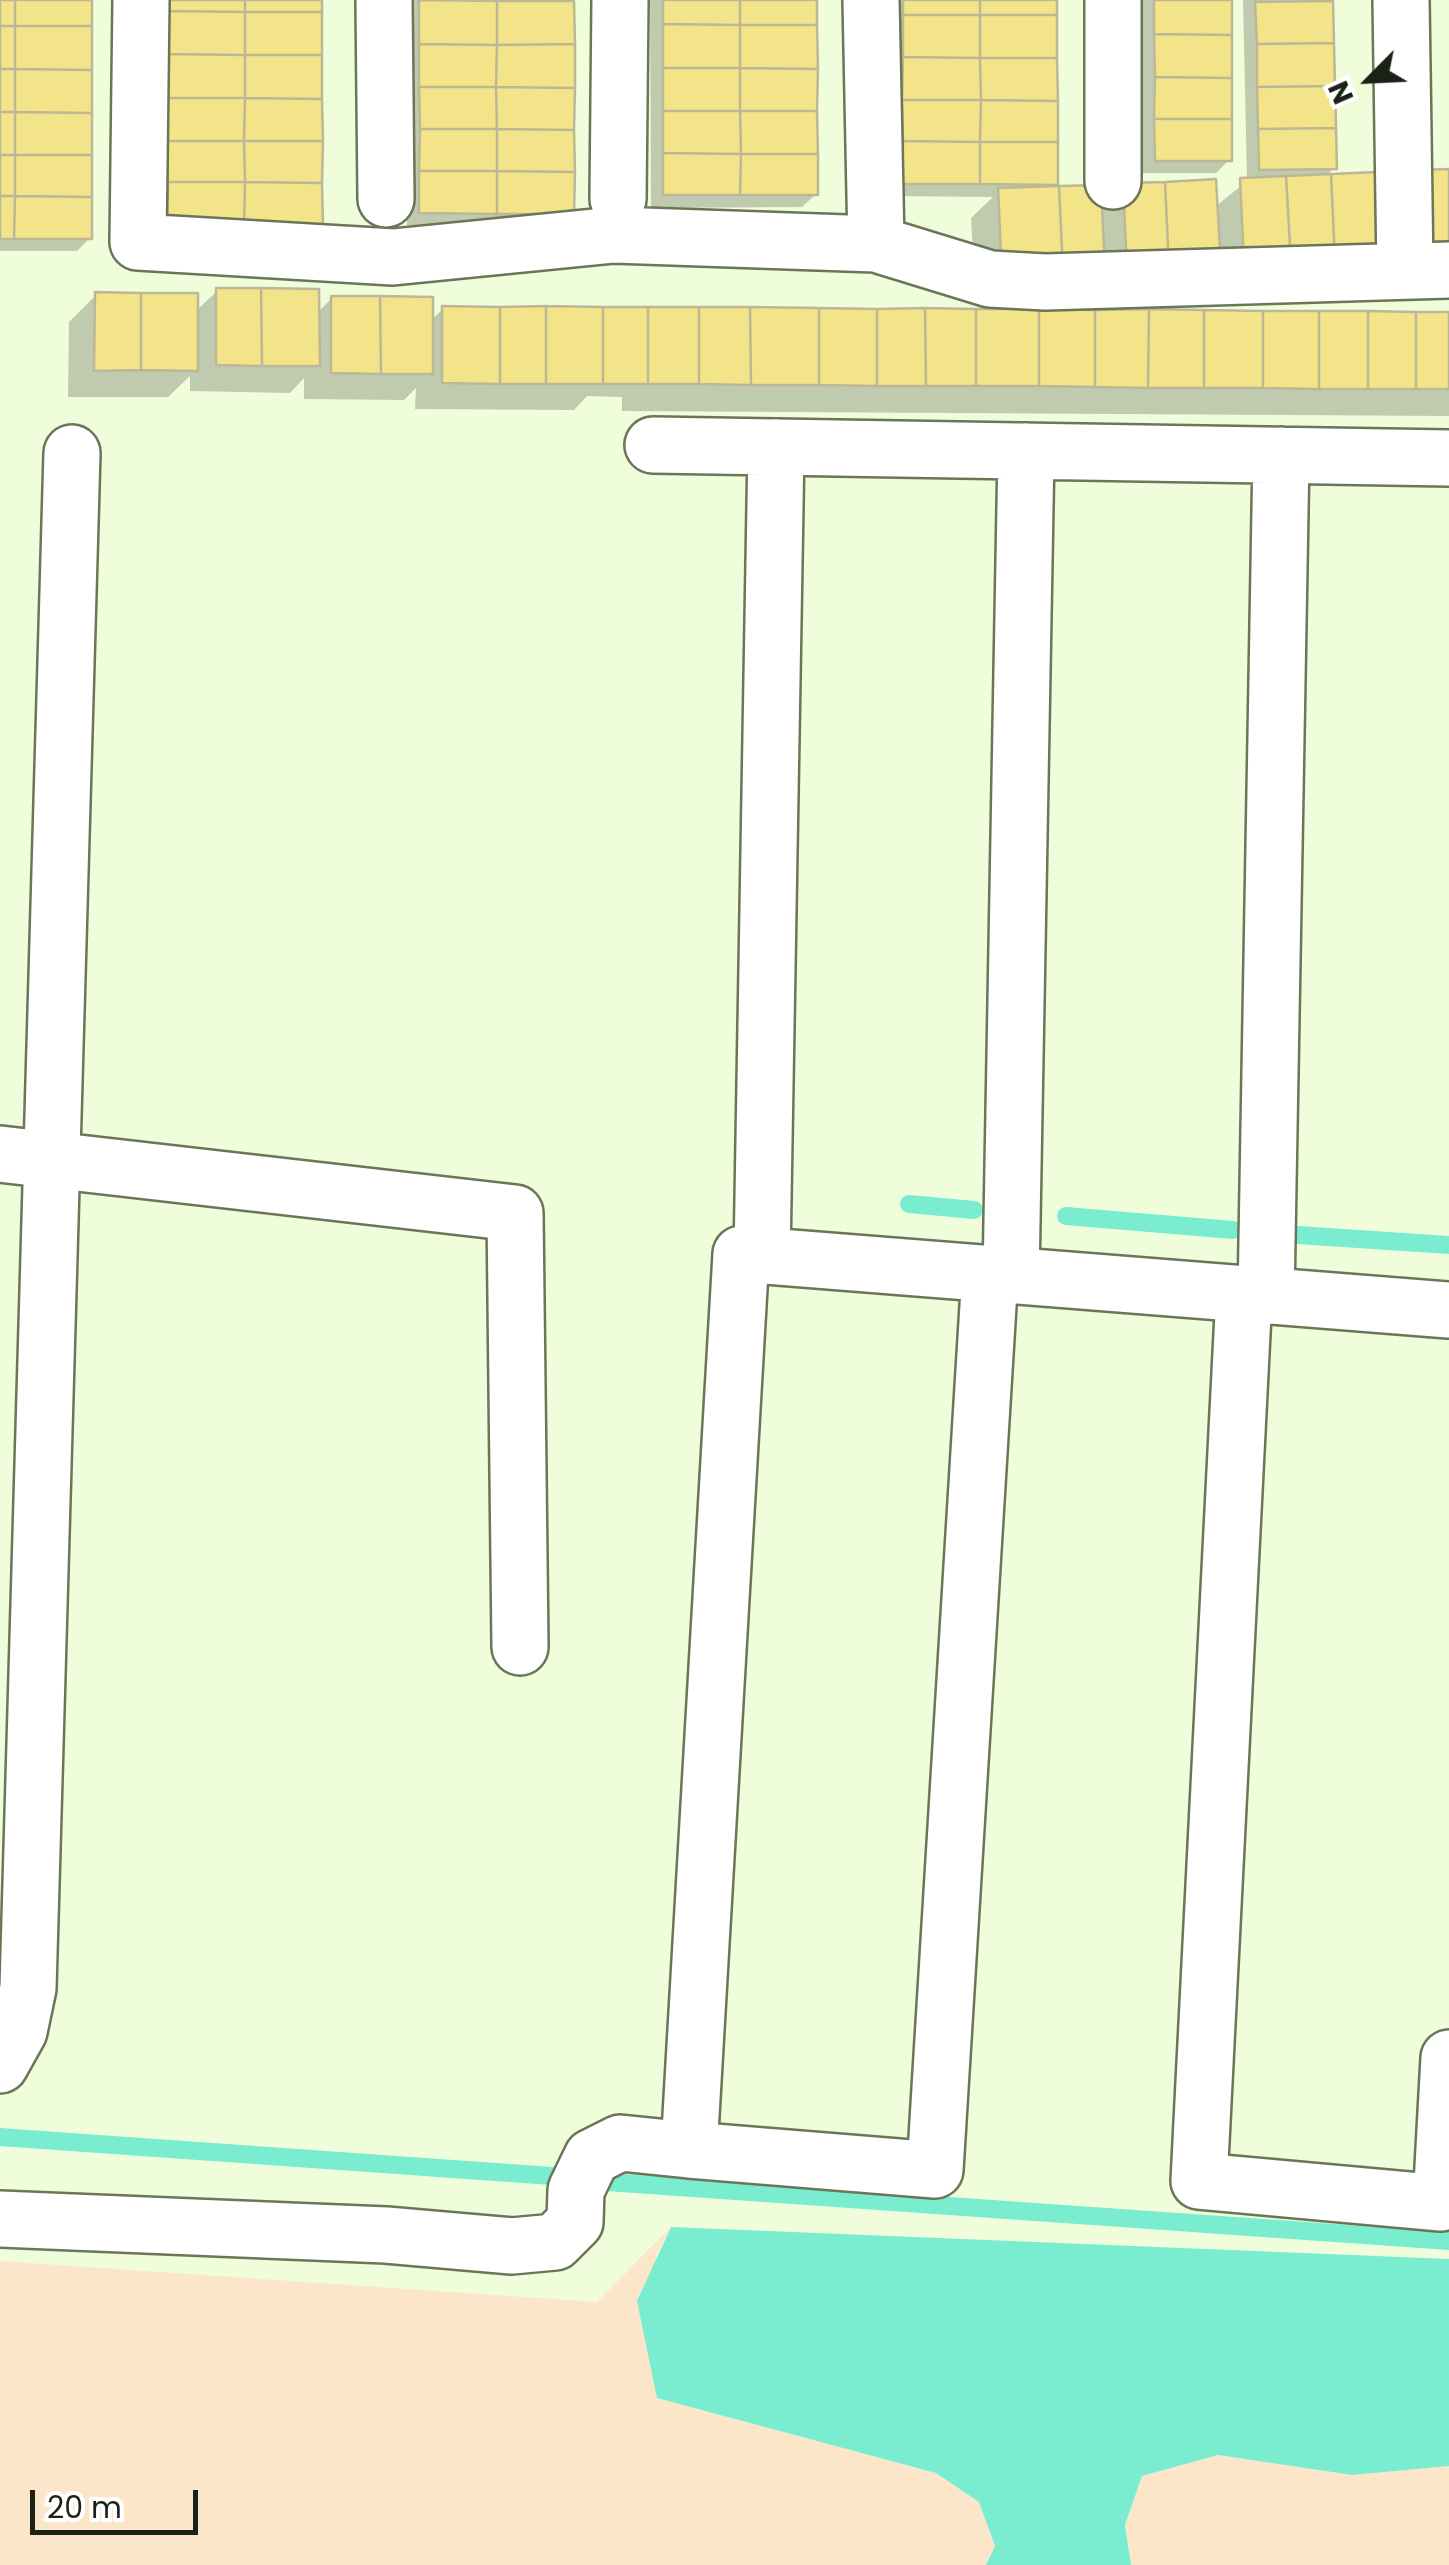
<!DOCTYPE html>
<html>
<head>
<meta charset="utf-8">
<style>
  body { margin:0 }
  #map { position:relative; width:1449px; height:2565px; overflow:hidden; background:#f0fddb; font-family:Poppins,sans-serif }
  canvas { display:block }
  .north { position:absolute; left:1319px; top:30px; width:100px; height:100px; -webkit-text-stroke:8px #fff; paint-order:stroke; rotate:246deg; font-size:28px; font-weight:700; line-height:40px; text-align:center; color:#1c2115 }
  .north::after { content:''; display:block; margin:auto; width:35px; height:45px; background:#1c2115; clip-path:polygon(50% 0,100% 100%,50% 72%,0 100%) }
  .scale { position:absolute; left:30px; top:2490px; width:168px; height:45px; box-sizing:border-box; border:5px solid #1c2115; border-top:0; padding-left:12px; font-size:30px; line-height:35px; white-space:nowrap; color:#1c2115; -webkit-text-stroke:8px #fff; paint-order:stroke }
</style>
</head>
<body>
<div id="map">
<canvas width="1449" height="2565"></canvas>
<div class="north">N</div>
<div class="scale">20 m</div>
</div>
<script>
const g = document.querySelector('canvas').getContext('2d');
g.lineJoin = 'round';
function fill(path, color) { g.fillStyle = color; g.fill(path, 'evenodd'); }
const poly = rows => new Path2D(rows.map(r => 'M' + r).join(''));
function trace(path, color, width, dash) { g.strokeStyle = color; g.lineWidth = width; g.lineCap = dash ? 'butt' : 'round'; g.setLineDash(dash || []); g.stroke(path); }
const green = poly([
  [671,2227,656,2255,657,2398,936,2473,979,2502,995,2546,986,2565,0,2565,0,2261,597,2302],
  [1218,2455,1352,2475,1449,2466,1449,2565,1131,2565,1125,2525,1142,2476]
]);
const water = poly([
  [671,2227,1449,2259,1449,2466,1352,2475,1218,2455,1142,2476,1125,2525,1131,2565,986,2565,995,2546,979,2502,936,2473,657,2398,637,2301]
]);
const shadow = poly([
  [0,0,90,0,90,238,77,251,0,251],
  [155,0,320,0,320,224,307,238,155,237],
  [407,0,571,0,571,213,558,226,407,225],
  [650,0,816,0,816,194,802,207,651,208],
  [890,0,1055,0,1055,184,1050,189,1100,210,1124,186,1215,207,1247,181,1243,0,1331,0,1334,168,1325,177,1374,175,1191,292,976,301,971,218,993,197,890,196],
  [1142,0,1229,0,1229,160,1216,173,1142,173],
  [217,291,317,313,332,298,431,320,443,309,1449,314,1449,416,622,411,622,397,587,396,574,410,415,409,416,388,404,400,304,399,304,378,290,393,190,391,190,376,168,397,68,397,69,322,96,295,195,312]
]);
const stream = poly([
  [909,1204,974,1210],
  [1066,1216,1233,1230],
  [1298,1235,1449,1245],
  [0,2137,566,2177],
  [593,2181,1449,2241]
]);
const building = poly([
  [0,0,15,0,15,26,0,26,0,0],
  [15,0,92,0,92,26,15,26,15,0],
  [166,0,245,0,245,12,167,11,166,0],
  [245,0,322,0,322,12,245,12,245,0],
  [419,0,497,1,497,45,419,44,419,0],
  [663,0,740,0,740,25,663,24,663,0],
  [740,0,817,0,817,25,740,25,740,0],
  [903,0,980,0,980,15,903,15,903,0],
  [980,0,1057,0,1057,15,980,15,980,0],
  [1154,0,1232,0,1232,35,1154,34,1154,0],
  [497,1,574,1,575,44,497,45,497,1],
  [1333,1,1334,43,1257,44,1255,2,1333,1],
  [167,11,245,12,245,55,167,54,167,11],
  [245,12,322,12,322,55,245,55,245,12],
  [903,15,980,15,980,58,903,57,903,15],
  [980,15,1057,15,1057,58,980,58,980,15],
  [663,24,740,25,740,68,663,68,663,24],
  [740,25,817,25,818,69,740,68,740,25],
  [0,26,15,26,15,69,0,69,0,26],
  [15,26,92,26,92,70,15,69,15,26],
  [1154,34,1232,35,1232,78,1155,77,1154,34],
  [1334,43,1335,86,1257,87,1257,44,1334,43],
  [419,44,497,45,496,87,419,87,419,44],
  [575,44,575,88,496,87,497,45,575,44],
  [167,54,245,55,245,98,167,98,167,54],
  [245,55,322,55,322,99,245,98,245,55],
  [903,57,980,58,981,100,902,100,903,57],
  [980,58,1057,58,1058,101,981,100,980,58],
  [663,68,740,68,740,111,663,111,663,68],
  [740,68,818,69,817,111,740,111,740,68],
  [0,69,15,69,15,112,0,112,0,69],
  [15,69,92,70,92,113,15,112,15,69],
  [1155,77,1232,78,1232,119,1154,119,1155,77],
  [1335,86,1336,128,1258,129,1257,87,1335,86],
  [419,87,496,87,497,129,420,129,419,87],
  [496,87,575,88,574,130,497,129,496,87],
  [167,98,245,98,244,141,167,141,167,98],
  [245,98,322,99,323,141,244,141,245,98],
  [902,100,981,100,980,142,903,141,902,100],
  [981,100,1058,101,1058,142,980,142,981,100],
  [663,111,740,111,741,154,663,153,663,111],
  [740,111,817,111,818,154,741,154,740,111],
  [0,112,15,112,15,155,0,155,0,112],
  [15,112,92,113,92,155,15,155,15,112],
  [1154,119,1232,119,1232,161,1155,161,1154,119],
  [1336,128,1337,169,1259,170,1258,129,1336,128],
  [420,129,497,129,497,171,419,171,420,129],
  [497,129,574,130,575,172,497,171,497,129],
  [167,141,244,141,245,182,168,182,167,141],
  [244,141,323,141,322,183,245,182,244,141],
  [903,141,980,142,980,184,902,184,903,141],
  [980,142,1058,142,1058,185,980,184,980,142],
  [663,153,741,154,740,195,663,195,663,153],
  [741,154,818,154,818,195,740,195,741,154],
  [0,155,15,155,15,196,0,196,0,155],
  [15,155,92,155,92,197,15,196,15,155],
  [1449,169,1449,256,1421,257,1417,170,1449,169],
  [419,171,497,171,497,214,419,213,419,171],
  [497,171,575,172,574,214,497,214,497,171],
  [1377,172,1381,259,1335,261,1331,174,1377,172],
  [1331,174,1335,261,1291,263,1286,176,1331,174],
  [1286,176,1291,263,1244,265,1240,178,1286,176],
  [1216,179,1221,266,1169,268,1165,182,1216,179],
  [168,182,245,182,244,225,167,225,168,182],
  [245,182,322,183,323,225,244,225,245,182],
  [1165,182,1169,268,1127,270,1123,183,1165,182],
  [1101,185,1105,271,1063,272,1059,186,1101,185],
  [1059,186,1063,272,1002,275,998,188,1059,186],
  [0,196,15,196,14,239,0,239,0,196],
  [15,196,92,197,92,239,14,239,15,196],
  [216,288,261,288,262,366,216,365,216,288],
  [261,288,319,289,320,366,262,366,261,288],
  [95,292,141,293,141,370,94,371,95,292],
  [141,293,198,293,198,371,141,370,141,293],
  [331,296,380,296,381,374,331,373,331,296],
  [380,296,433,297,433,374,381,374,380,296],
  [442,306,500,307,500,384,442,383,442,306],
  [546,306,546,384,500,384,500,307,546,306],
  [546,306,603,307,603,384,546,384,546,306],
  [603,307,648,307,648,384,603,384,603,307],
  [648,307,699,307,699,384,648,384,648,307],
  [699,307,750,307,751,385,699,384,699,307],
  [750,307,819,308,819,385,751,385,750,307],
  [819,308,877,309,877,386,819,385,819,308],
  [925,308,926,386,877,386,877,309,925,308],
  [925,308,976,309,976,386,926,386,925,308],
  [976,309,1039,309,1039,386,976,386,976,309],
  [1039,309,1095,310,1095,387,1039,386,1039,309],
  [1149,309,1148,388,1095,387,1095,310,1149,309],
  [1149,309,1204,310,1204,388,1148,388,1149,309],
  [1204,310,1263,311,1263,388,1204,388,1204,310],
  [1263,311,1319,311,1319,389,1263,388,1263,311],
  [1319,311,1368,311,1368,389,1319,389,1319,311],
  [1368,311,1416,312,1416,389,1368,389,1368,311],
  [1416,312,1449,312,1449,389,1416,389,1416,312]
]);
const minor = poly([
  [141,0,138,242,393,257,614,235,876,244,990,279,1045,282,1449,270],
  [384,0,386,199],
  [871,0,876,244],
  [1401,0,1405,270],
  [1113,181,1113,0],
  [618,199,620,0],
  [653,445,1449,458],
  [0,1154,515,1213,520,1647],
  [762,1256,776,447],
  [1011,1276,1026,451],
  [1244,1294,1199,2181,1441,2203,1449,2058],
  [1266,1296,1281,455],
  [0,2065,19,2031,28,1988,72,453],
  [689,2150,935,2170,990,1273],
  [0,2219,386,2235,512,2246,555,2242,575,2222,576,2190,592,2157,620,2143,689,2150,741,1254,1449,1310]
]);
fill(green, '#fce6c9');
fill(water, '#7aecd0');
fill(shadow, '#0003');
trace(stream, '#7aecd0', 18);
fill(building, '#f3e48a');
trace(building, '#bcb795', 2.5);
trace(minor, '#6a7658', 60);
trace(minor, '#fff', 55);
</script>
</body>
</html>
